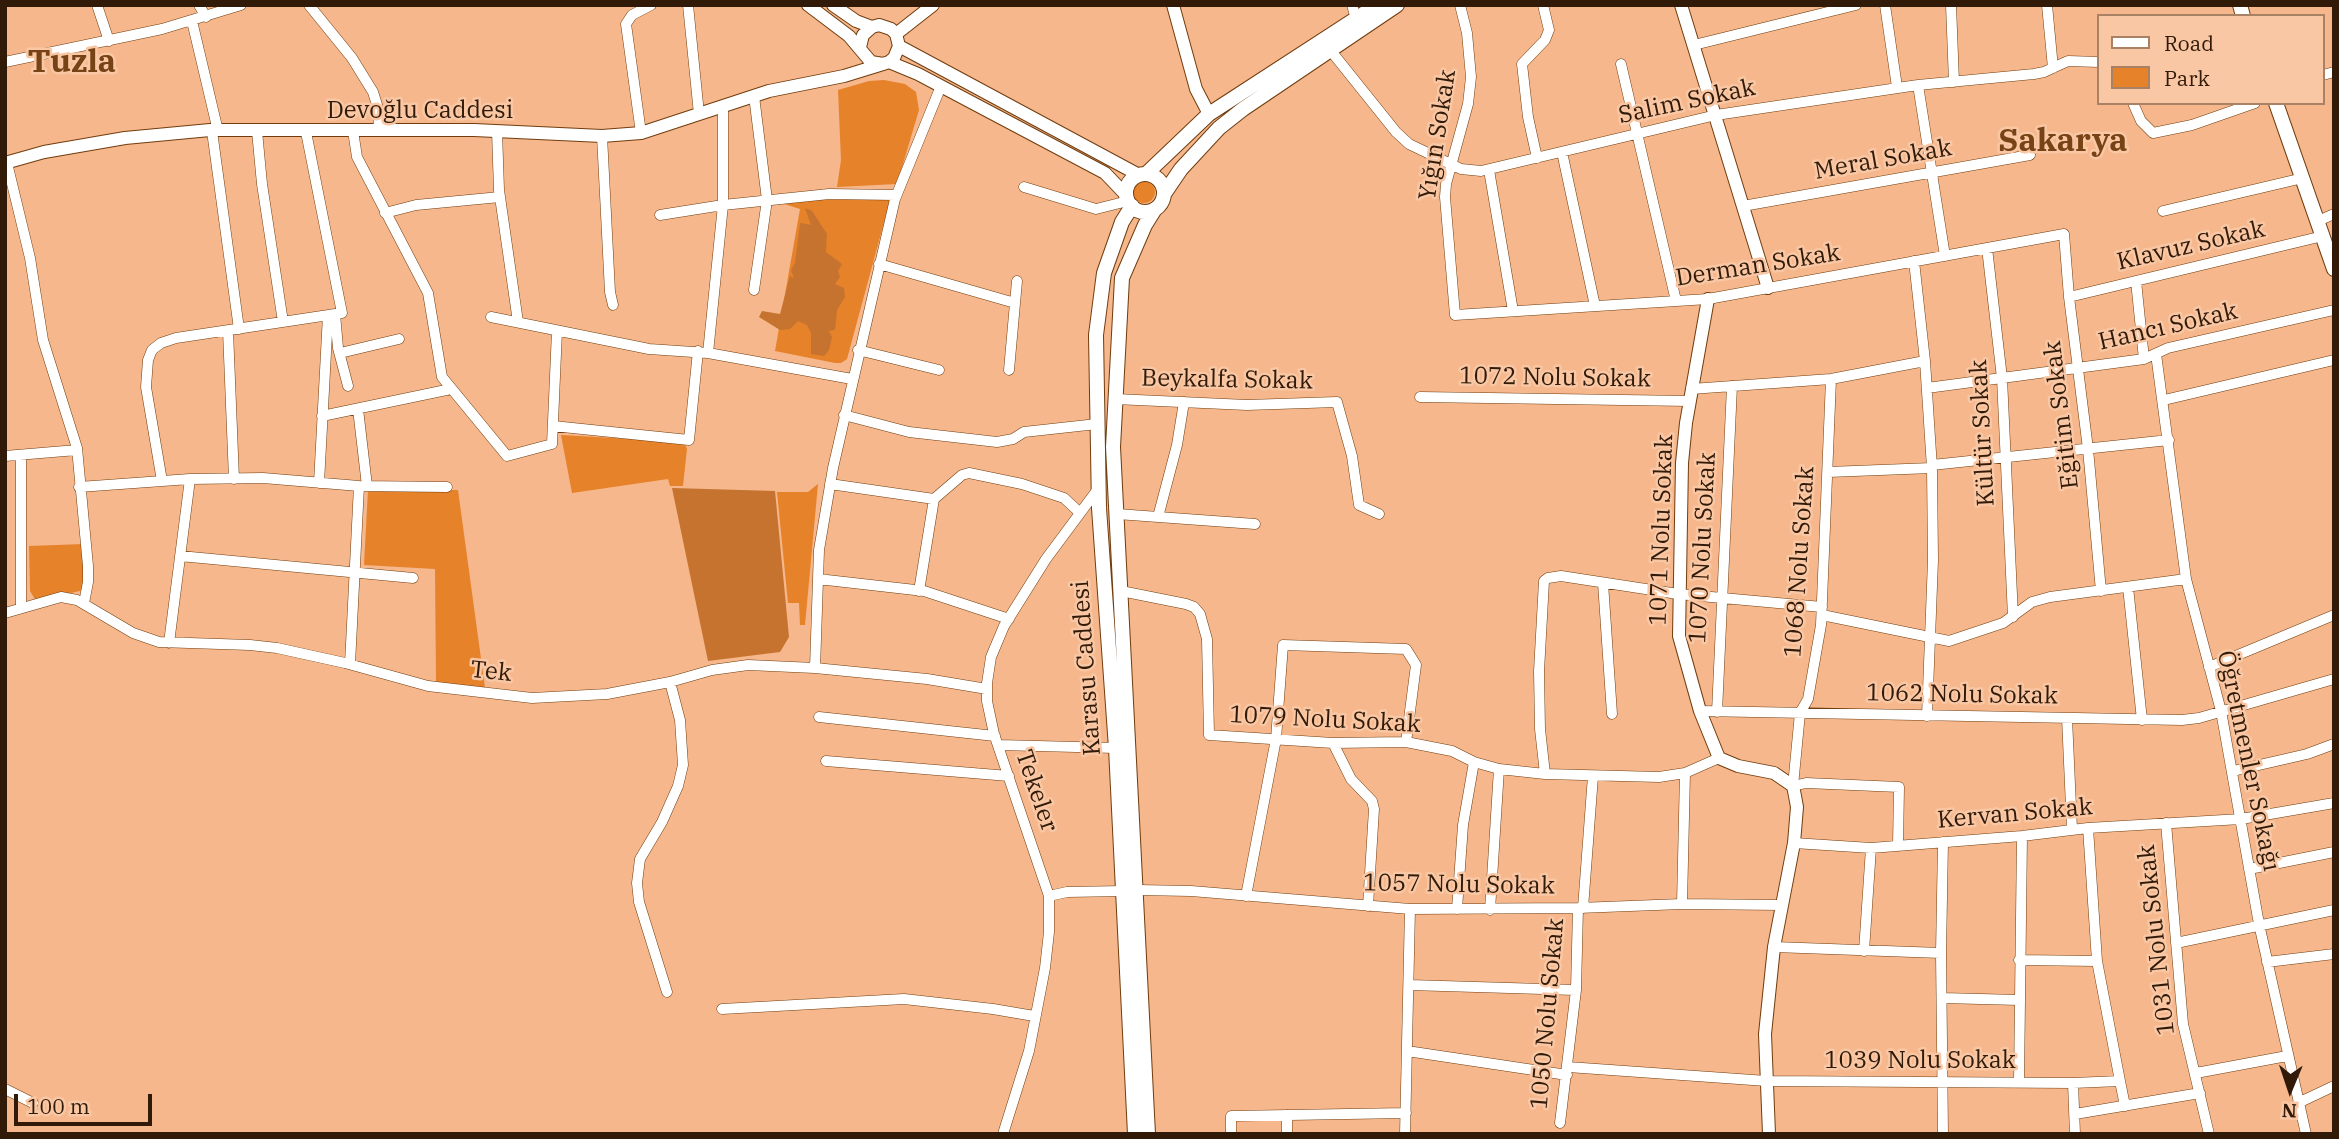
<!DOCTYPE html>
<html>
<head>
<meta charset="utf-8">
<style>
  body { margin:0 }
  #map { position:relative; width:2339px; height:1139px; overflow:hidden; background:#f5b78b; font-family:"IBM Plex Serif",serif }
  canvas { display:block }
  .frame { position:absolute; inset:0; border:7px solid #311a08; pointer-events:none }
  .legend { position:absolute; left:2097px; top:14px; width:228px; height:91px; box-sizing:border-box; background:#f9c7a4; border:2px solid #a98266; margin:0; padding:9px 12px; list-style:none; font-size:21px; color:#311a08 }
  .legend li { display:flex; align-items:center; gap:14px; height:35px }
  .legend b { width:35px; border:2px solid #a98266 }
  .north { position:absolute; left:2255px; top:1055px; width:70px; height:70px; -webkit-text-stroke:5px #f9c7a4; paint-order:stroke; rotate:182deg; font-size:19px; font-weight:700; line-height:28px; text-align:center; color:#311a08 }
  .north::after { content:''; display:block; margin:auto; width:24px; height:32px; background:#311a08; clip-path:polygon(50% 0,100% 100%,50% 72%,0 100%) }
  .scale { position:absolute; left:14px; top:1094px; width:138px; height:32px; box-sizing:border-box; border:4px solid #311a08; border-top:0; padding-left:9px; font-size:21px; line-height:24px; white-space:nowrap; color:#311a08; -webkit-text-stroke:5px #f9c7a4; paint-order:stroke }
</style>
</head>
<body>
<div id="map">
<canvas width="2339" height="1139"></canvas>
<div class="frame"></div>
<ul class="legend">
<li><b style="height:9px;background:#fff"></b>Road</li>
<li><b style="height:19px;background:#e6822a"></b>Park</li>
</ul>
<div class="north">N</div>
<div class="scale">100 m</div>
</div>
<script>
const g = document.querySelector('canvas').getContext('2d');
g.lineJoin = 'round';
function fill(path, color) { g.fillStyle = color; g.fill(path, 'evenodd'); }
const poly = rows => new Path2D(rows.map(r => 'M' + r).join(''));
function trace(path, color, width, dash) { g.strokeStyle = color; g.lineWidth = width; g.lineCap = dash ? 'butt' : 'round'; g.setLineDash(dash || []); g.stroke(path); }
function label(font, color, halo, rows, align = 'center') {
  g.font = font + ' "IBM Plex Serif",serif'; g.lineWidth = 5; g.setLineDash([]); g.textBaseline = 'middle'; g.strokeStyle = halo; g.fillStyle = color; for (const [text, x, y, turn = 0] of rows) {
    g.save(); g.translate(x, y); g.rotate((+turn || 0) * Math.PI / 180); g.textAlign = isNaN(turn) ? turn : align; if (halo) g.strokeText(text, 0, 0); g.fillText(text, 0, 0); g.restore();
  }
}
const green = poly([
  [884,80,905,84,916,92,919,110,897,184,837,187,841,160,838,90,869,81],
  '1133 192a11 11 0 1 1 22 0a11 11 0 1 1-22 0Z',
  [884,196,890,200,847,359,841,363,835,363,775,351,800,209,781,203,786,200],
  [561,435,684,442,687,449,683,486,670,486,668,479,572,493],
  [818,484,805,625,800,625,799,603,788,603,777,492,808,492],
  [368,490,458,490,485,688,436,682,435,569,364,565],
  [84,544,84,590,36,601,30,591,29,546]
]);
const forest = poly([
  [805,208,812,211,827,234,826,252,842,264,838,271,840,277,835,284,844,288,845,297,837,310,835,330,829,331,832,337,829,350,824,356,811,354,811,333,807,325,798,321,790,329,780,330,759,317,762,311,780,314,790,276,794,278,791,270,795,263,800,223,811,225],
  [672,488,775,491,789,637,780,652,708,661]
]);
const minor = poly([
  [97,5,109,41],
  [199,5,206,17],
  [309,5,352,58,373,92,378,108,379,130],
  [688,5,699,114],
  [1352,5,1356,19],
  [1460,5,1467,33,1471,77,1468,104,1446,184,1445,197,1455,315,1708,299,2064,234,2069,297,2088,449,2101,591],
  [1885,5,1897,87],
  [1951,5,1954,82],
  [2047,5,2053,68],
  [192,21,218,131],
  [1694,45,1856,5],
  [1331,51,1396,132,1409,144,1461,169,1481,171,1716,115,1918,85,2034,74,2044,72,2068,61,2099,62],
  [5,62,162,29,241,5],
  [1621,64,1676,301],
  [2323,75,2334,72],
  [1918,85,1945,256],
  [754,96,767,200,754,290],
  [2133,103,2141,121,2153,133,2192,125,2255,103],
  [212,131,239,329],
  [257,131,262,184,283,322],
  [353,131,357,157,428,293,442,377,507,456,552,444,557,331],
  [497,131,499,190,518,322],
  [641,133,626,24,632,15,651,5],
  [602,136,610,292,613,305],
  [1562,152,1595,306],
  [1537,158,1528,117,1522,64,1545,40,1549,30,1543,5],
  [7,163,30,258,43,340,77,448,88,566,88,582,84,603],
  [1489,170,1513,311],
  [1024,187,1096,209,1128,201],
  [1743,206,2030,155],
  [2163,211,2303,178],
  [385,213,416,205,500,197],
  [660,215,723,205,829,194,896,195],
  [2318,221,2334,214],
  [1987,248,2002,378,2013,617],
  [1914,261,1925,361,1932,468,1933,560,1927,716],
  [879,264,1015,303],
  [2136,281,2144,359],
  [2069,297,2323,236],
  [335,314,338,348,348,386],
  [491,317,649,349,708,353,852,379],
  [228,331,234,479],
  [858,350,939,370],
  [340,353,399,339],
  [708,353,723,205,723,106],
  [2156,354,2186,579,2221,711,2259,924,2306,1134],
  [1009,370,1017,281],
  [1831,379,1821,625,1808,699,1800,713,1793,786,1806,783,1899,787,1898,846],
  [1927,388,2144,359,2168,348,2334,310],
  [1691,389,1831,379,1925,361],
  [1420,397,1690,401],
  [1115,399,1247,405,1337,402,1352,456,1359,505,1379,514],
  [2164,400,2334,360],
  [358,409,367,486],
  [844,415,909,432,997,442,1013,439,1024,432,1097,424],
  [322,416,451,389],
  [553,426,689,440,698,351],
  [5,456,77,450],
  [1932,465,2169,440],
  [1828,472,1932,468],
  [162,481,146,387,148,360,152,350,161,343,176,338,342,313,306,132],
  [319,483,328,315],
  [830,484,934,499],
  [79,487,190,479,263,478,359,486,447,487],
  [1117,514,1255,524],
  [1158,517,1177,445,1184,402],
  [180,556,413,578],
  [818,579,924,591,1009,619],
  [1603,583,1612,714],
  [2128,587,2142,720],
  [919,591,934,499,962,475,969,473,1022,484,1064,498,1079,512],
  [1121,591,1186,604,1194,607,1200,614,1207,639,1209,735,1333,743,1406,742,1452,751,1474,762,1499,769,1545,774,1659,777,1685,773],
  [21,608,21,455],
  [5,613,61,597,77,600,133,633,159,642,250,645,277,648,345,663,428,686,532,698,607,694,670,682,712,670,748,665,815,668,927,679,987,689],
  [1822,615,1949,641,2003,623,2032,602,2050,597,2186,579],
  [169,643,190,479],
  [350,664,359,486],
  [2209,667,2334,615],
  [815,668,819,550,833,468,895,199,941,86],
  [1700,711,2182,720,2199,718,2334,679],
  [1717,712,1732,386],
  [819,717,995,736],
  [2067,718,2072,829],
  [1333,743,1351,779,1372,801,1374,809,1368,906],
  [998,745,1116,748],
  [826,761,1009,776],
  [2233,771,2307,754,2334,744],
  [1545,774,1540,729,1539,671,1544,581,1548,578,1561,576,1678,594,1822,607],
  [2166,823,2183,1024,2209,1134],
  [1794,843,1871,848,2022,836,2088,828,2241,819,2334,803],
  [2249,869,2334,852],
  [1137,890,1191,891,1410,909,1578,908,1682,904,1782,905],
  [1049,896,1067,892,1123,891],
  [1246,896,1276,739,1283,645,1406,649,1416,665,1406,742],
  [1682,904,1685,773,1719,758],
  [1583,908,1593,776],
  [1457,909,1463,825,1474,762],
  [1490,910,1499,769],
  [2176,943,2334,910],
  [1774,947,1941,953],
  [1864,951,1871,848],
  [2019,960,2097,961],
  [2267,962,2334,954],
  [1409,985,1576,990],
  [667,992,639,902,637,883,640,859,662,822,678,786,683,765,680,720,670,682],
  [1942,998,2019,1000],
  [722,1009,904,999,993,1009,1034,1016],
  [1407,1051,1567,1075],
  [1568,1067,1767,1081,2073,1083],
  [2196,1073,2287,1056],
  [2120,1081,2125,1106],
  [2019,1082,2022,836],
  [5,1089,33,1103],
  [2298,1103,2334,1086],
  [2075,1114,2200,1093],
  [1560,1123,1576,990,1578,908],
  [1003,1134,1029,1051,1045,968,1049,932,1049,896,994,734,987,701,987,683,991,657,1004,626,1046,559,1098,489],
  [1231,1134,1231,1116,1406,1113],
  [1287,1134,1287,1115],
  [1405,1134,1410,909],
  [1943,1134,1941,953,1943,842],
  [2075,1134,2073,1083,2120,1081,2097,961,2088,828]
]);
const tertiary = poly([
  [808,5,849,36,871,62,883,64,889,62,894,58,899,46,896,34,891,29,879,25,872,27,863,35,860,47],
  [833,5,856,21,872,27],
  [1173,5,1196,89,1209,114],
  [1681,5,1768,288],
  [896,34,933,5],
  [899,46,1139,175],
  [889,62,918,74,1105,173,1126,195],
  [5,163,44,152,125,138,210,130,474,130,602,136,641,133,769,91,844,76,883,64],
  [1708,299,1686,423,1682,463,1679,636,1700,711,1719,758,1738,766,1774,773,1793,786,1795,796,1797,807,1794,843,1774,947,1765,1034,1769,1134]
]);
const secondary = poly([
  [2240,5,2243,16],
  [2276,103,2334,269],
  [1146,174,1209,114,1377,5],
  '1126 193a19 19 0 1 1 38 0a19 19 0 1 1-38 0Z',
  [1164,194,1181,169,1219,128,1243,109,1397,5],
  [1132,206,1122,222,1104,273,1096,335,1099,508,1116,748,1135,1134],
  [1148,1134,1113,447,1122,278,1145,225,1155,209]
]);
const streetNames = [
  ["Salim Sokak",1687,102,-12],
  ["Devoğlu Caddesi",420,111],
  ["Yığın Sokak",1438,135,-81],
  ["Meral Sokak",1883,160,-10],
  ["Klavuz Sokak",2191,246,-13],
  ["Derman Sokak",1758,266,-9],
  ["Hancı Sokak",2168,327,-13],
  ["1072 Nolu Sokak",1555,378,1],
  ["Beykalfa Sokak",1227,380,1],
  ["Eğitim Sokak",2062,415,-97],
  ["Kültür Sokak",1983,433,-93],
  ["1071 Nolu Sokak",1662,530,-88],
  ["1070 Nolu Sokak",1703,548,-87],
  ["1068 Nolu Sokak",1800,562,-86],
  ["Karasu Caddesi",1087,668,-94],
  ["Tek",491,672,6],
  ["1062 Nolu Sokak",1962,695,1],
  ["1079 Nolu Sokak",1325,720,3],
  ["Öğretmenler Sokağı",2248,761,78],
  ["Tekeler",1036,791,71],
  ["Kervan Sokak",2015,814,-5],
  ["1057 Nolu Sokak",1459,885,1],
  ["1031 Nolu Sokak",2157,940,-96],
  ["1050 Nolu Sokak",1548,1014,-85],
  ["1039 Nolu Sokak",1920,1061]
];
const districtNames = [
  ["Tuzla",72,63],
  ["Sakarya",2063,142]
];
fill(green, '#e6822a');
fill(forest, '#c5732f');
trace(minor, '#713d0e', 11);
trace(tertiary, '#713d0e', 14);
trace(secondary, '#713d0e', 16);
trace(minor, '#fff', 10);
trace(tertiary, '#fff', 12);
trace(secondary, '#fff', 14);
label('24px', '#311a08', '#f9c7a4', streetNames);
label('bold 32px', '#774316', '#f9c7a4', districtNames);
</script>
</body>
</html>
